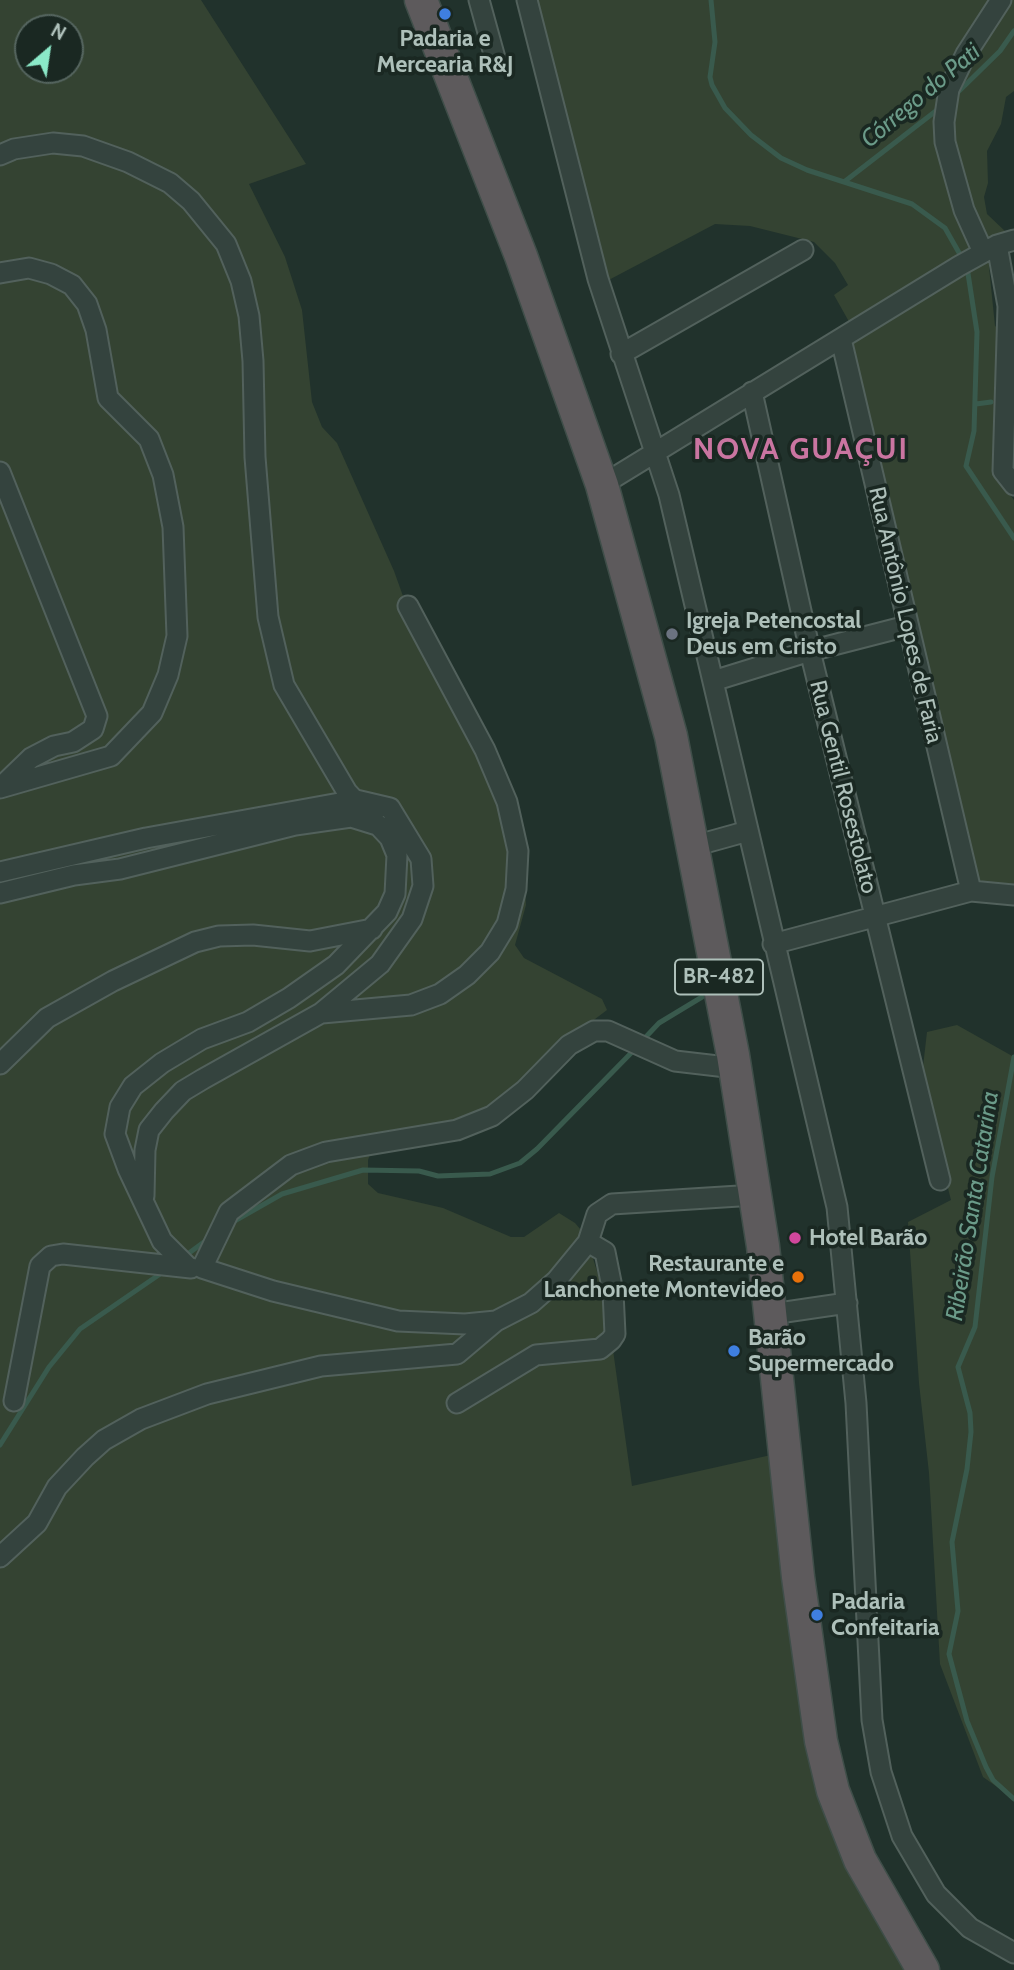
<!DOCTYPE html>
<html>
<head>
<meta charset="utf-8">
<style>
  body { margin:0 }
  #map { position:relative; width:1014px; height:1970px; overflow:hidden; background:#21322c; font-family:Cabin,sans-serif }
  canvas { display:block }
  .north { position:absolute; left:14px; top:14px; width:70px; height:70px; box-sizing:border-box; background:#1a2822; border:2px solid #55655f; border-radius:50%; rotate:29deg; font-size:19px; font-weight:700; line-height:28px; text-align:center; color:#aec0ba }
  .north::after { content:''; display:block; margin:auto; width:24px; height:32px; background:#8be9c8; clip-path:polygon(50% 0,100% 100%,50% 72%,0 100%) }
</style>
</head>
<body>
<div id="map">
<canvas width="1014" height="1970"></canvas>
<div class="north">N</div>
</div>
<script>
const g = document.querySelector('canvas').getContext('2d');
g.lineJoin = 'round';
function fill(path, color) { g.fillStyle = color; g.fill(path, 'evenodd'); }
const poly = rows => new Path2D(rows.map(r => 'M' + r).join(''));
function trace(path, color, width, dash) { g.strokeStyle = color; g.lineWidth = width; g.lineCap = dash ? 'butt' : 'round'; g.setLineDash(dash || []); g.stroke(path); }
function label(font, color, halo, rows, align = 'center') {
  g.font = font + ' Cabin,sans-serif'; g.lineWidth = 7; g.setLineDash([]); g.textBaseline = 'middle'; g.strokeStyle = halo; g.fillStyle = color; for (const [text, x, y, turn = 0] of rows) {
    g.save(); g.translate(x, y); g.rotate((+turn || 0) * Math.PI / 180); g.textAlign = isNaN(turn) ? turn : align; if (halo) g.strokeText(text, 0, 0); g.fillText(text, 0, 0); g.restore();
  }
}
const green = poly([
  [0,0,201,0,306,164,249,184,285,257,302,310,312,402,322,427,337,443,394,571,418,638,483,740,523,849,526,905,515,945,524,958,602,999,607,1010,574,1035,500,1103,458,1124,372,1149,368,1160,368,1184,378,1193,443,1208,511,1237,524,1237,559,1213,575,1223,586,1236,606,1300,632,1486,771,1455,789,1624,827,1822,847,1865,909,1970,0,1970],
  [28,28,70,28,70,70,28,70],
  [533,0,1014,0,1014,91,1006,97,1001,124,987,151,988,183,984,197,987,214,1006,232,1012,241,989,267,995,326,1000,329,1003,485,1014,500,1014,906,986,902,973,858,853,355,852,327,834,295,848,285,835,263,814,242,750,226,715,224,603,283],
  [957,1025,1014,1057,1014,1799,983,1777,940,1664,929,1473,919,1383,908,1222,951,1200,921,1084,927,1032]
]);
const stream = poly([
  [711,0,715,42,710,77,712,85,725,108,751,135,781,158,807,170,912,204,945,228,962,258],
  [954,96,1000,51,1014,31],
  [844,182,941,107],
  [967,267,977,332,974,431,966,466,1014,538],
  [976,404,991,402],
  [642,1041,659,1023,702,997],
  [1014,1057,992,1177,975,1327,958,1367,970,1413,971,1432,967,1469,952,1542,958,1611,949,1654,967,1721,986,1767,993,1780,1014,1799],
  [231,1223,282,1194,363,1170,419,1171,438,1176,490,1174,520,1163,537,1149,636,1048],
  [185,1256,208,1239],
  [0,1445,49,1367,80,1329,163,1272]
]);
const minor = poly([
  [479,0,495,58],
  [527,0,598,279,669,495,837,1207,856,1403,872,1720,881,1772,902,1836,936,1894,970,1928,1014,1953],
  [0,155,14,149,53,143,83,146,128,162,170,183,191,201,226,244,241,281,249,316,253,361,255,457,268,617,284,685,347,792,390,838,397,855,395,894,387,912,336,965,289,998,248,1022,202,1039,162,1063,133,1086,120,1107,115,1134,128,1169,162,1241,188,1267],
  [997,245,1008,306,1003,471,1014,485],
  [983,252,964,210,945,142,944,122,949,89,966,54,1001,0],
  [0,273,29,268,51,274,72,285,87,304,96,330,108,398,149,439,163,475,173,527,177,636,168,675,152,713,111,756,0,788],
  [841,339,971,891],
  [621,354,803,250],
  [752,392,810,651,940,1180],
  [0,472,97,716,93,729,73,742,54,746,31,758,1,787],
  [602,485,959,266,997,245,1014,240],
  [713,681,810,651,907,626],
  [694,846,748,831],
  [0,872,146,838,356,800,390,808,421,859,423,886,412,919,380,964,321,1013,203,1079,183,1091,164,1111,149,1130,145,1150,144,1196],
  [0,893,74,875,120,869,295,825,351,817,380,826],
  [773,944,971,891,1014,895],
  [322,1013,411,1005,440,994,467,975,490,952,507,924,516,889,518,851,507,802,485,750,408,606],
  [0,1064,47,1018,113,981,195,942,219,936,253,935,310,941,372,929],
  [588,1242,597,1214,612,1204,755,1195],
  [772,1314,847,1303],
  [14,1401,40,1266,51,1256,63,1254,191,1268],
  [457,1403,536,1355,600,1349,611,1340,615,1334,613,1292,605,1252,588,1242,556,1281,531,1303,496,1321,465,1324,398,1321,273,1291,202,1268,229,1212,291,1165,326,1152,457,1130,492,1116,525,1090,569,1045,594,1031,608,1031,675,1061,735,1068],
  [0,1557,37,1523,57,1487,85,1457,104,1440,141,1419,207,1394,321,1366,457,1354,496,1321]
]);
const trunk = poly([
  [421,0,521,256,602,485,671,736,733,1055,763,1246,798,1577,821,1741,833,1791,860,1860,923,1970]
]);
const markers = [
  [445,14,7,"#3f7fe0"],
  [672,634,7,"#6b7280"],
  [795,1238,7,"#d1479c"],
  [798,1277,7,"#e8710a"],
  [734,1351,7,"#3f7fe0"],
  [817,1615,7,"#3f7fe0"]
];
const shields = [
  [719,977,88]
];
const shieldNames = [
  ["BR-482",719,977]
];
const poiNames = [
  ["Padaria e",445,39,"center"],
  ["Mercearia R&J",445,65,"center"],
  ["Igreja Petencostal",686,621],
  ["Deus em Cristo",686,647],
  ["Hotel Barão",809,1238],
  ["Restaurante e",784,1264,"right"],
  ["Lanchonete Montevideo",784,1290,"right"],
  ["Barão",748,1338],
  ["Supermercado",748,1364],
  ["Padaria",831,1602],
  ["Confeitaria",831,1628]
];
const streetNames = [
  ["Rua Antônio Lopes de Faria",905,615,77],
  ["Rua Gentil Rosestolato",843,787,76]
];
const waterNames = [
  ["Córrego do Pati",921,96,-40],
  ["Ribeirão Santa Catarina",973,1206,-81]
];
const districtNames = [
  ["NOVA GUAÇUI",801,450]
];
fill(green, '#344332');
trace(stream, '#395a4d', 5);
trace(minor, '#52615c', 23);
trace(trunk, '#3f4e49', 35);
trace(minor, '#34433e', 19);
trace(trunk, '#5d5a5c', 32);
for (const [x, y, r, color] of markers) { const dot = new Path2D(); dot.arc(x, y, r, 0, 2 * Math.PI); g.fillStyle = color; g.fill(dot); trace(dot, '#1a2822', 2.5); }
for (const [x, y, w] of shields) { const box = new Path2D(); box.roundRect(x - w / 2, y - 17.5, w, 35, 5); g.fillStyle = '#1a2822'; g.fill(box); trace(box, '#aec0ba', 2); }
label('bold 21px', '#aec0ba', null, shieldNames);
label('bold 23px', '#aec0ba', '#1a2822', poiNames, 'left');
label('23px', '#aec0ba', '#1a2822', streetNames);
label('italic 24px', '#6b9b89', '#1a2822', waterNames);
g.letterSpacing = '2px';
label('bold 30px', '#ca75a1', '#1a2822', districtNames);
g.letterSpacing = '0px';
</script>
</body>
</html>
